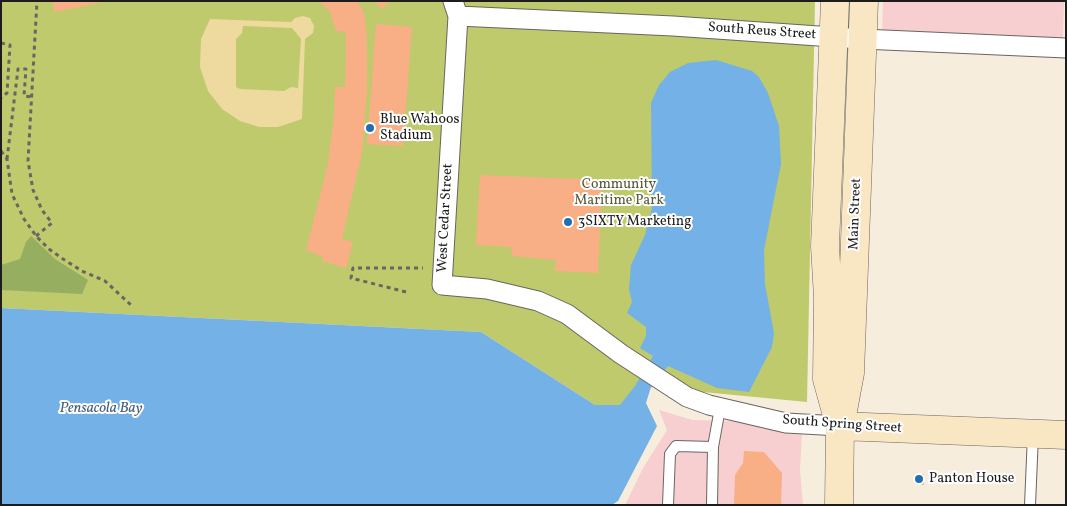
<!DOCTYPE html>
<html>
<head>
<meta charset="utf-8">
<style>
  body { margin:0 }
  #map { position:relative; width:1067px; height:506px; overflow:hidden; background:#f7eddd; font-family:Vollkorn,serif }
  canvas { display:block }
  .frame { position:absolute; inset:0; border:2px solid #1c1c1c; pointer-events:none }
</style>
</head>
<body>
<div id="map">
<canvas width="1067" height="506"></canvas>
<div class="frame"></div>
</div>
<script>
const g = document.querySelector('canvas').getContext('2d');
g.lineJoin = 'round';
function fill(path, color) { g.fillStyle = color; g.fill(path, 'evenodd'); }
const poly = rows => new Path2D(rows.map(r => 'M' + r).join(''));
function trace(path, color, width, dash) { g.strokeStyle = color; g.lineWidth = width; g.lineCap = dash ? 'butt' : 'round'; g.setLineDash(dash || []); g.stroke(path); }
function label(font, color, halo, rows, align = 'center') {
  g.font = font + ' Vollkorn,serif'; g.lineWidth = 4; g.setLineDash([]); g.textBaseline = 'middle'; g.strokeStyle = halo; g.fillStyle = color; for (const [text, x, y, turn = 0] of rows) {
    g.save(); g.translate(x, y); g.rotate((+turn || 0) * Math.PI / 180); g.textAlign = isNaN(turn) ? turn : align; if (halo) g.strokeText(text, 0, 0); g.fillText(text, 0, 0); g.restore();
  }
}
const built = poly([
  [883,1,1064,1,1063,40,882,32],
  [659,410,693,420,741,421,802,432,800,470,803,505,625,505,643,468,667,430]
]);
const green = poly([
  [1,1,815,1,807,402,651,387,620,405,595,405,481,332,1,308]
]);
const forest = poly([
  [31,236,55,259,88,280,82,294,1,290,1,265,20,259,26,242]
]);
const sand = poly([
  [303,16,310,18,314,26,313,33,305,39,302,119,278,127,259,127,240,121,222,109,208,91,200,67,201,39,210,19,291,22,295,18],
  [243,26,292,28,301,39,298,88,291,87,284,91,240,89,236,87,236,39,242,33]
]);
const water = poly([
  [716,60,752,71,759,77,768,93,779,126,781,164,764,250,765,284,774,333,772,347,749,392,717,388,668,366,651,387,646,403,657,426,618,501,612,505,1,505,1,308,481,332,595,405,620,405,635,386,653,356,640,348,646,336,646,327,627,313,632,302,629,289,631,265,645,235,652,208,651,103,659,85,670,72,688,63]
]);
const building = poly([
  [52,1,103,1,103,2,55,12],
  [319,1,357,1,364,13,367,38,367,92,362,152,342,239,353,242,346,268,322,261,323,257,306,250,327,168,334,115,335,87,345,87,346,32,336,31,330,12],
  [374,1,390,1,382,9],
  [376,24,412,27,403,146,367,144],
  [480,175,602,180,598,273,555,271,556,260,512,256,511,247,476,245],
  [744,451,764,452,782,473,781,505,734,505,735,475,743,463],
  [915,474,924,474,924,485,915,484]
]);
const path = poly([
  [1,43,10,45,7,93,1,98],
  [1,151,7,159,12,194,24,219,36,236,49,249,63,259,82,271,105,281,131,305],
  [7,159,18,69,26,69,24,96,32,97],
  [36,236,52,223,42,210,33,190,28,161,37,1],
  [406,292,351,278,353,268,423,268]
]);
const lane = poly([
  [668,505,670,454,676,446,713,447],
  [712,505,713,447,720,408],
  [1030,505,1033,435]
]);
const street = poly([
  [453,1,458,16,442,285,487,289,538,301,567,314,621,354,687,397,709,405,786,423,840,426],
  [458,16,673,26,862,39,1066,48]
]);
const secondary = poly([
  [835,1,825,246,828,298,827,379,840,426,839,505],
  [841,421,850,373,864,1],
  [840,426,1066,435]
]);
const markers = [
  [370,128,5,"#1f6fb2"],
  [568,222,5,"#1f6fb2"],
  [919,479,5,"#1f6fb2"]
];
const streetNames = [
  ["South Reus Street",762,32,4],
  ["Main Street",856,214,-88],
  ["West Cedar Street",446,218,-87],
  ["South Spring Street",842,425,4]
];
const poiNames = [
  ["Blue Wahoos",380,120],
  ["Stadium",380,136],
  ["3SIXTY Marketing",578,222],
  ["Panton House",929,479]
];
const parkNames = [
  ["Community",619,185],
  ["Maritime Park",619,201]
];
const waterNames = [
  ["Pensacola Bay",101,409]
];
fill(built, '#f7cfd0');
fill(green, '#beca6c');
fill(forest, '#96ae60');
fill(sand, '#eeda9e');
fill(water, '#74b1e6');
fill(building, '#f9af86');
trace(lane, '#696560', 12);
trace(street, '#696560', 21);
trace(secondary, '#696560', 29);
trace(path, '#696560', 3, [4, 4]);
trace(lane, '#fff', 10);
trace(street, '#fff', 19);
trace(secondary, '#f9e7c3', 28);
for (const [x, y, r, color] of markers) { const dot = new Path2D(); dot.arc(x, y, r, 0, 2 * Math.PI); g.fillStyle = color; g.fill(dot); trace(dot, '#fff', 2); }
label('14px', '#1c1c1c', '#fff', streetNames);
label('14px', '#1c1c1c', '#fff', poiNames, 'left');
label('14px', '#555938', '#fff', parkNames);
label('italic 15px', '#445f77', '#fff', waterNames);
</script>
</body>
</html>
